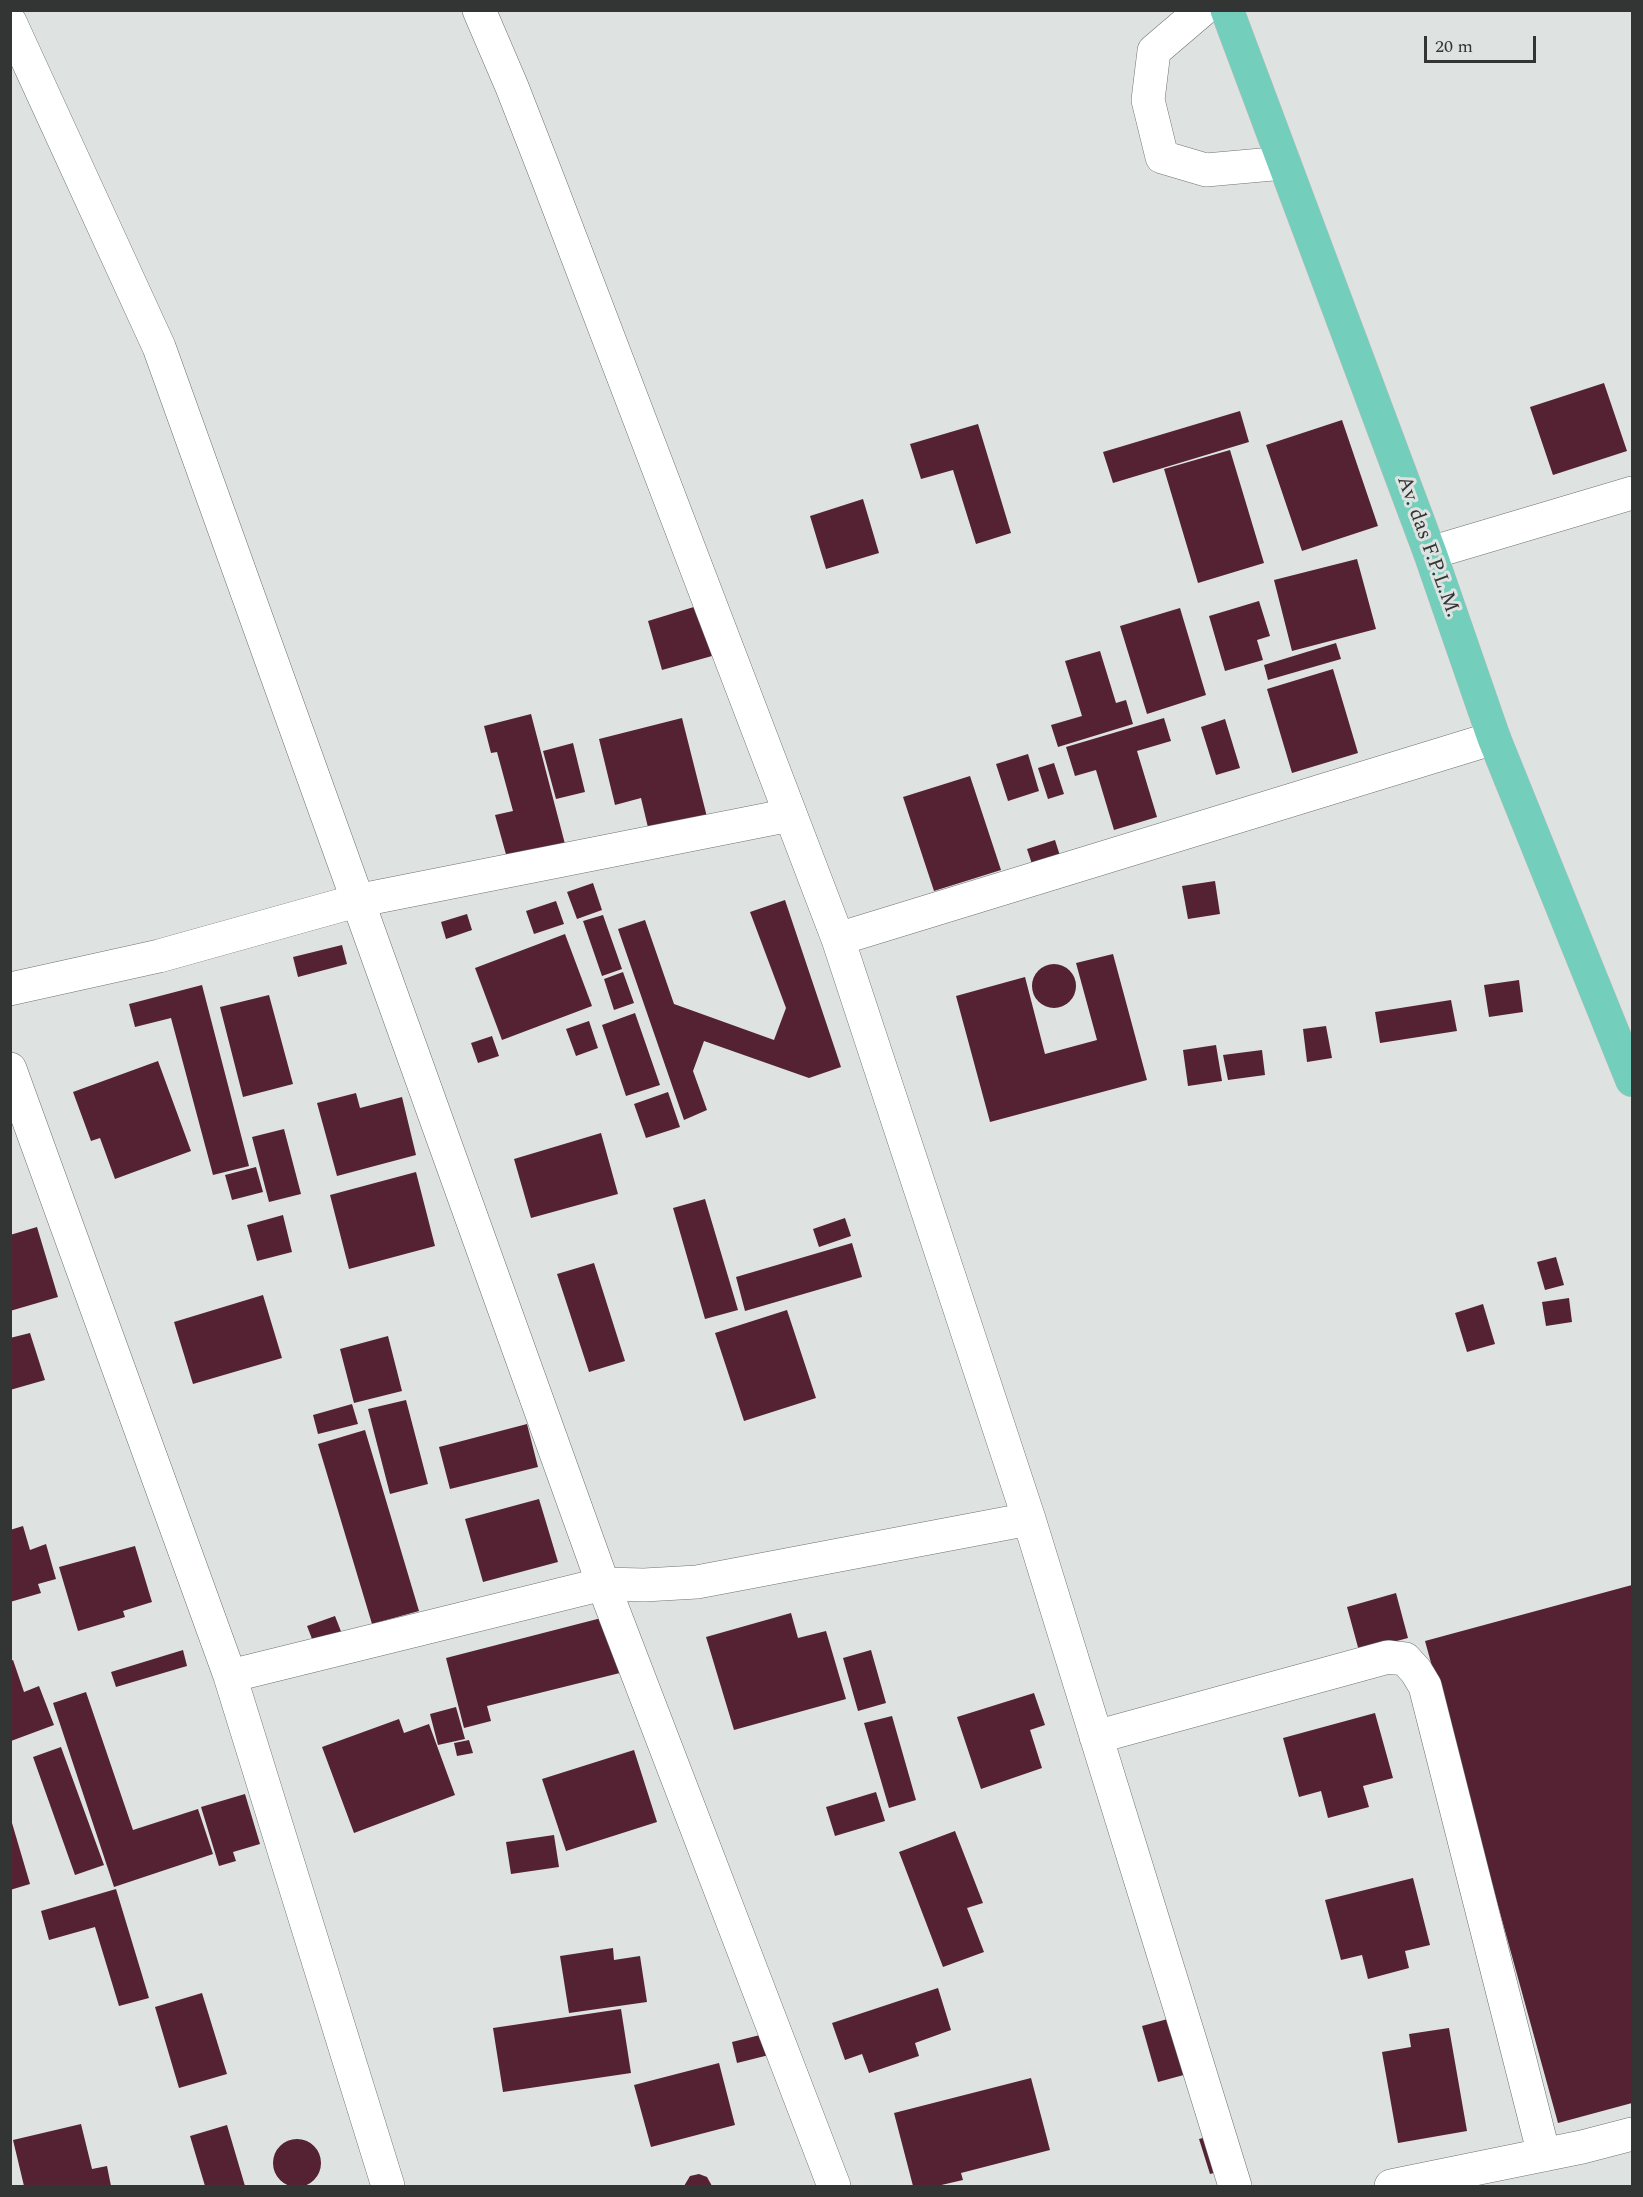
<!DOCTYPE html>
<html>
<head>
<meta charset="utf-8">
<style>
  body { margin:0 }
  #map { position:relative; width:1643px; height:2197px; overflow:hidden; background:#dee3e1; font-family:Spectral,serif }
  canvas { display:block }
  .frame { position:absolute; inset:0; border:12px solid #333534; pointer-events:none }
  .scale { position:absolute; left:1424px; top:36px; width:112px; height:27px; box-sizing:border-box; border:3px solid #333534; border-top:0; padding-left:8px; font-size:18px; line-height:21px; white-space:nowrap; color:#333534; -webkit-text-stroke:4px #dee3e1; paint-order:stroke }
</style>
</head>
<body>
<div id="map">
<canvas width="1643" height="2197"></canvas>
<div class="frame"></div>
<div class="scale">20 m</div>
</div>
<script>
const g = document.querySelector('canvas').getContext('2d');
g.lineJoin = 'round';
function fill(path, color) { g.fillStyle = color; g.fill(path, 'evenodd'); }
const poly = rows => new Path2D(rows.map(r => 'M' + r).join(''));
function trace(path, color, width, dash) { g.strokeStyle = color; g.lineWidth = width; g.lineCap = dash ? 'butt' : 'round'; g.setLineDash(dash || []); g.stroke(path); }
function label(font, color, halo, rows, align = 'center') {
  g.font = font + ' Spectral,serif'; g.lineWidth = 6; g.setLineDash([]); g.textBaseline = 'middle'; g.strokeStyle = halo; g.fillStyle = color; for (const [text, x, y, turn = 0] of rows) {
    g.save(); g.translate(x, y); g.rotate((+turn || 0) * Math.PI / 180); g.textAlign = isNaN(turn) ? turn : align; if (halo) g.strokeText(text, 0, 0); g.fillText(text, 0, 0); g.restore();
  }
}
const building = poly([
  [1604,383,1627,451,1553,475,1530,407],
  [1240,411,1249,442,1113,483,1103,452],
  [1342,420,1378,526,1302,551,1266,445],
  [978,424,1011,533,976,544,953,470,921,479,910,444],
  [1230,450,1264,563,1198,583,1164,469],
  [863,499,879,553,826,569,810,516],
  [1357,559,1376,629,1292,651,1274,580],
  [1259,601,1270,636,1257,640,1263,660,1225,671,1209,616],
  [697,606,712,656,662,670,648,621],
  [1180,608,1206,695,1147,714,1120,626],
  [1336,643,1341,659,1268,680,1264,665],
  [1100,651,1116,703,1126,700,1133,724,1058,747,1051,725,1082,716,1065,661],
  [1333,669,1358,753,1292,773,1267,689],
  [531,714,565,844,507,858,495,815,513,811,497,752,491,753,484,726],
  [682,718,708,821,650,836,641,798,615,805,599,739],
  [1164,718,1171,741,1137,751,1157,817,1114,830,1096,770,1075,776,1066,747],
  [1225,719,1240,768,1216,775,1201,727],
  [573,743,585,792,556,799,543,751],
  [1028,754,1039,791,1008,801,996,764],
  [1054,763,1064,794,1048,799,1038,768],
  [970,776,1001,870,934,891,903,797],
  [1055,840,1062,862,1034,870,1027,849],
  [1215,881,1220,914,1188,919,1182,886],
  [593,883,602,910,577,919,567,892],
  [785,900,841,1067,809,1078,704,1041,693,1071,707,1110,684,1120,618,929,645,920,674,1004,774,1040,786,1008,750,912],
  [556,901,564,924,534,934,526,911],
  [467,914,472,930,446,939,441,922],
  [603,915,622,969,602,976,583,921],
  [565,934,592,1006,502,1040,475,968],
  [342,945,347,964,298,977,293,957],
  [1113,954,1147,1080,990,1122,956,996,1025,977,1045,1054,1097,1040,1076,963],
  '1032 986a22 22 0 1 1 44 0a22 22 0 1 1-44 0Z',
  [623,972,634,1003,614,1010,604,979],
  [1519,980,1523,1012,1489,1017,1484,985],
  [202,985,249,1166,213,1175,171,1018,135,1027,129,1004],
  [269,995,293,1084,243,1097,220,1007],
  [1451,1000,1457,1031,1380,1043,1375,1012],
  [635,1013,660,1085,626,1096,602,1025],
  [589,1021,598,1048,576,1056,566,1029],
  [1326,1026,1332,1058,1307,1062,1303,1029],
  [492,1036,499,1056,478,1063,471,1043],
  [1216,1045,1222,1081,1188,1086,1183,1050],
  [1262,1050,1265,1075,1228,1080,1223,1055],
  [158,1061,191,1151,115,1179,100,1138,91,1141,73,1092],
  [668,1092,680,1127,646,1138,634,1104],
  [356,1093,360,1108,402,1097,416,1155,337,1176,317,1103],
  [284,1129,301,1194,269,1202,252,1137],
  [601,1133,618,1194,531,1218,514,1159],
  [256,1167,263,1192,232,1200,225,1175],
  [416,1172,435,1246,349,1269,330,1195],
  [705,1199,738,1310,705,1319,673,1208],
  [283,1215,292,1252,257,1261,247,1225],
  [845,1218,851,1236,819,1247,813,1229],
  [37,1227,58,1297,10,1311,10,1235],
  [852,1243,862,1277,745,1311,736,1277],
  [1556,1257,1564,1285,1545,1290,1537,1262],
  [594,1263,625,1361,589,1372,557,1274],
  [263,1295,282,1358,193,1384,174,1322],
  [1569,1298,1572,1322,1546,1326,1542,1302],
  [1483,1304,1495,1344,1467,1352,1455,1313],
  [787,1310,816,1398,744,1421,715,1333],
  [30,1333,45,1380,10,1390,10,1338],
  [388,1336,402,1391,354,1403,340,1349],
  [406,1400,428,1484,390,1494,368,1409],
  [352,1404,358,1424,318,1434,313,1415],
  [527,1424,538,1467,450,1489,439,1447],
  [365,1430,419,1611,372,1624,318,1444],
  [539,1499,558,1562,483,1582,465,1519],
  [23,1526,30,1550,46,1544,56,1579,38,1584,41,1593,10,1602,10,1530],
  [135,1546,152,1602,123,1611,125,1617,78,1631,59,1567],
  [1632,1585,1632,2103,1558,2123,1425,1641],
  [1396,1593,1408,1638,1359,1651,1347,1607],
  [791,1613,798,1638,826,1631,846,1699,734,1730,706,1637],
  [613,1615,628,1671,487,1706,491,1721,464,1728,446,1658],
  [335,1616,342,1634,314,1644,307,1626],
  [183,1650,187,1666,116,1687,111,1672],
  [871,1650,886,1703,858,1711,843,1658],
  [13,1660,24,1692,39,1686,54,1725,11,1741,10,1661],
  [86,1692,133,1830,198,1809,213,1854,114,1887,53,1703],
  [1034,1693,1045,1725,1030,1730,1042,1768,981,1789,957,1717],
  [456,1707,465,1739,438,1745,430,1714],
  [1375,1713,1393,1778,1363,1786,1369,1807,1328,1818,1321,1791,1299,1797,1283,1738],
  [892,1716,916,1800,889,1808,864,1723],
  [399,1719,404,1733,429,1724,455,1795,354,1833,322,1747],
  [469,1740,473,1753,457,1756,454,1743],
  [61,1747,104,1865,75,1875,33,1757],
  [634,1750,657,1822,566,1851,542,1779],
  [876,1792,885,1821,835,1836,826,1807],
  [245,1794,260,1844,233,1852,236,1861,219,1866,201,1807],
  [10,1823,12,1823,30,1884,10,1890],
  [955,1831,983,1903,967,1908,984,1952,943,1967,899,1852],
  [554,1835,559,1867,511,1874,506,1842],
  [1413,1878,1430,1945,1405,1951,1409,1968,1368,1979,1362,1955,1341,1960,1325,1900],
  [116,1889,149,1998,119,2006,95,1927,49,1940,41,1911],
  [613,1948,614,1960,640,1956,647,2002,569,2013,560,1956],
  [938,1988,951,2030,915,2043,919,2056,869,2073,862,2054,845,2060,832,2023],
  [202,1993,227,2074,179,2088,155,2007],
  [621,2009,631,2073,503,2092,493,2028],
  [1175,2017,1191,2073,1158,2082,1142,2026],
  [1449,2028,1467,2131,1398,2143,1382,2052,1411,2047,1409,2034],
  [772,2032,777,2053,737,2063,732,2042],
  [719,2063,735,2125,651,2147,634,2085],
  [1031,2078,1050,2150,961,2173,963,2180,937,2186,913,2186,894,2113],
  [81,2124,92,2169,107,2166,111,2186,24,2186,13,2140],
  [227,2125,245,2186,205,2186,190,2136],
  [1218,2134,1228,2169,1210,2174,1199,2139],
  '273 2163a24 24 0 1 1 48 0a24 24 0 1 1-48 0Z',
  [699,2174,707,2177,712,2186,684,2186,690,2176]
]);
const minor = poly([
  [479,10,512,87,549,182,838,939,1029,1519,1235,2186],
  [1202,10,1154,51,1148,100,1162,157,1206,170,1284,163],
  [10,22,159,347,603,1584,834,2186],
  [1430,553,1632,493],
  [838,939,1494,738],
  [10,989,159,956,356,901,790,815],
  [10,1069,230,1676,388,2186],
  [230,1676,603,1584,644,1585,697,1582,1029,1519],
  [1096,1737,1388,1657,1405,1659,1416,1671,1425,1686,1544,2155],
  [1391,2186,1582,2147,1632,2134]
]);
const major = poly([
  [1227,10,1430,553,1494,738,1632,1080]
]);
const streetNames = [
  ["Av. das F.P.L.M.",1427,547,70]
];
fill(building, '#542233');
trace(minor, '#6d7270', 34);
trace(major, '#bebebe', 34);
trace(minor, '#fff', 33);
trace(major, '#73cebc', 33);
label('21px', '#333534', '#dee3e1', streetNames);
</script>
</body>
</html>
